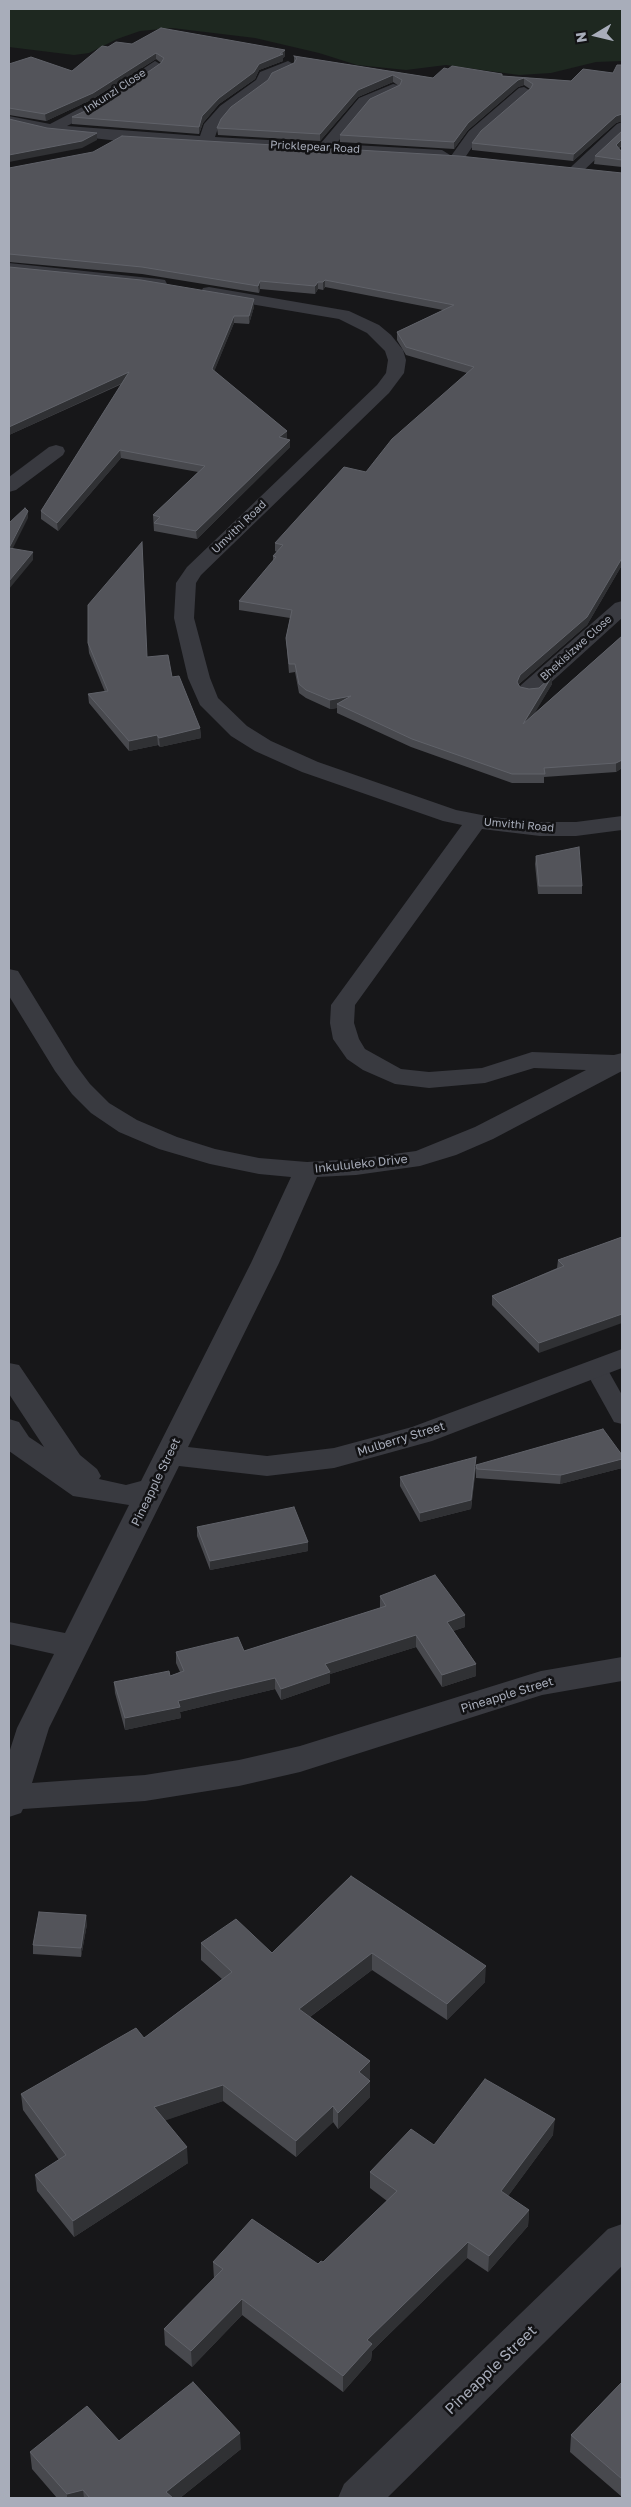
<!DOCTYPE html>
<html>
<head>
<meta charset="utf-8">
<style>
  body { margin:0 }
  #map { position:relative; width:631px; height:2507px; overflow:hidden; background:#171719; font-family:"Golos Text",sans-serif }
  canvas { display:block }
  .frame { position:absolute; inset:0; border:10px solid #a8adba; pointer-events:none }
  .north { position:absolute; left:571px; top:10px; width:50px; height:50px; -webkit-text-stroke:4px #121214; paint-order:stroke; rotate:261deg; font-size:14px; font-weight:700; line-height:20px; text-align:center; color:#a8adba }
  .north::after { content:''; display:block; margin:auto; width:18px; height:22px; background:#a8adba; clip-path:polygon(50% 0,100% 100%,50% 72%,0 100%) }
</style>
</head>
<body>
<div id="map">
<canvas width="631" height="2507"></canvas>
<div class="frame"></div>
<div class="north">N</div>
</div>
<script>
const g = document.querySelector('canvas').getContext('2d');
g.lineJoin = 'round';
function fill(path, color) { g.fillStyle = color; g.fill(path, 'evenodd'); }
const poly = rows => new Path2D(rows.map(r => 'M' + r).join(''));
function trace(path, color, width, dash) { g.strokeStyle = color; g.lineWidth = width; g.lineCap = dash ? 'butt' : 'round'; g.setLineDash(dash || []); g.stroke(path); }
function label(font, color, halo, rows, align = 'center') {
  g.font = font + ' "Golos Text",sans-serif'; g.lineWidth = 5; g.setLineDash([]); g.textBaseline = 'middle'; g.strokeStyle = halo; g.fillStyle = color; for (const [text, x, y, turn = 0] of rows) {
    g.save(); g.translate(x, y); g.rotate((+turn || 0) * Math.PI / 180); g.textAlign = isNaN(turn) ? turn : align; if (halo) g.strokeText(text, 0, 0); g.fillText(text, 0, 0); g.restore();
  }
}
const green = poly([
  [9,9,622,9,622,61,596,62,551,73,519,75,446,65,406,70,357,65,319,53,255,38,172,28,140,31,117,39,89,53,74,55,9,47]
]);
const lane = poly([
  [596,1360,604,1363,622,1395,622,1424,614,1422,584,1368,588,1363,596,1360]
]);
const street = poly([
  [155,61,162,65,160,68,104,107,67,126,200,136,204,124,220,106,256,80,260,72,288,61,295,65,293,68,271,78,267,85,230,112,219,125,215,137,321,143,359,98,393,84,398,85,400,88,398,91,369,104,336,144,442,150,450,155,442,160,119,141,48,133,9,124,9,116,50,124,94,101,155,61],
  [524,87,531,91,529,94,479,137,464,159,454,159,451,156,469,131,519,88,524,87],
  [622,122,622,135,583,171,573,171,570,168,573,165,617,124,622,122],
  [9,263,159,279,165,280,167,284,165,288,159,289,9,273,9,263],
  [209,287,349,311,379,325,391,335,403,350,406,360,404,373,389,393,201,575,196,583,194,618,210,678,218,698,247,726,271,741,318,762,456,810,492,817,540,822,576,822,622,816,622,830,576,836,540,836,482,829,355,1005,354,1023,359,1039,365,1049,401,1069,429,1072,482,1068,532,1052,614,1055,622,1053,622,1071,493,1139,456,1155,420,1166,356,1175,317,1177,279,1263,188,1447,267,1456,334,1448,412,1427,622,1349,622,1368,432,1441,334,1468,267,1476,179,1466,49,1728,32,1783,145,1775,239,1760,300,1746,541,1671,622,1657,622,1681,542,1695,300,1772,239,1786,145,1801,23,1809,21,1813,9,1817,9,1753,17,1728,54,1654,9,1644,9,1622,65,1633,129,1505,73,1496,9,1451,9,1419,19,1422,29,1437,44,1447,9,1394,9,1363,19,1365,80,1455,97,1469,101,1476,99,1479,126,1485,141,1481,251,1263,291,1177,259,1174,210,1164,159,1149,119,1132,91,1113,72,1094,55,1071,9,996,9,969,18,971,75,1064,90,1084,109,1103,137,1120,177,1137,215,1149,259,1158,307,1162,356,1159,416,1151,475,1127,586,1070,534,1068,485,1083,429,1088,395,1084,363,1070,347,1059,333,1039,330,1023,331,1005,462,825,443,821,302,772,255,751,231,736,200,705,188,678,174,618,176,583,187,567,377,385,386,373,388,360,385,351,367,333,339,319,203,296,201,292,203,288,209,287],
  [56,445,63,447,65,451,63,455,16,490,9,492,9,477,49,447,56,445],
  [622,601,622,618,537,695,529,696,521,695,518,690,521,685,615,603,622,601],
  [622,2224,622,2266,387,2498,338,2498,344,2484,608,2229,622,2224]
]);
const wall = poly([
  [132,44,285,50,285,56,283,58,283,61,259,70,255,79,219,104,203,123,199,134,72,124,72,117,105,102,161,63,156,59,93,99,46,121,9,115,9,64,72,71,108,47],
  [294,56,433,78,502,76,571,81,613,73,622,65,622,121,616,123,573,161,472,150,472,143,530,89,524,85,518,87,468,130,454,149,340,142,340,135,399,86,393,82,358,97,320,141,218,135,217,128,294,63],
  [622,131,622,145,619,149,622,152,622,167,594,164,595,156],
  [9,168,622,173,622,565,587,625,519,684,519,686,520,687,529,689,539,688,552,676,552,684,533,715,622,636,622,768,616,772,544,777,544,783,512,783,411,747,337,713,337,708,330,709,306,698,299,693,295,672,289,673,286,638,290,618,239,610,239,601,273,561,273,556,277,552,275,551,275,543,366,472,467,373,406,355,397,340,397,332,443,310,325,287,323,290,318,289,315,294,260,289,259,293,142,274,9,262],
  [9,267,254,299,254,307,249,324,234,323,214,371,287,431,287,439,290,440,290,447,197,539,154,531,153,515,198,472,121,458,58,531,41,519,41,511,122,384,9,435],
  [88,643,147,657,172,677,200,728,201,738,160,747,158,745,129,751,89,703,88,694,105,692,89,653],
  [536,856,582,886,582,894,538,894,535,864],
  [622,1237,539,1353,492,1305,492,1296,557,1268,558,1260],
  [622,1455,622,1468,560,1484,476,1478,476,1465],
  [476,1467,471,1509,420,1522,400,1486,400,1477],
  [197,1527,308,1542,308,1551,210,1570,197,1536],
  [380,1596,465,1615,465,1627,453,1631,476,1664,476,1676,442,1687,416,1647,330,1674,330,1683,281,1700,275,1689,180,1712,181,1718,125,1730,115,1693,114,1682,170,1676,180,1672,176,1663,176,1652,244,1651,380,1608],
  [351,1876,485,1982,447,2020,372,1970,310,2017,370,2061,370,2078,369,2079,370,2081,370,2097,338,2129,333,2122,296,2157,223,2101,165,2120,188,2163,74,2237,37,2191,35,2175,59,2160,23,2110,21,2094,144,2038,222,1979,201,1960,201,1943,272,1953],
  [87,1924,81,1957,33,1954,33,1945],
  [553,2135,508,2196,529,2210,528,2226,488,2272,467,2258,372,2351,371,2360,343,2392,242,2315,192,2367,165,2345,164,2329,214,2279,213,2262,318,2264,323,2262,387,2201,370,2188,370,2172,434,2145],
  [622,2382,622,2497,570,2452,571,2435],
  [119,2441,241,2449,180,2498,57,2498,32,2469,30,2452]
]);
const shadedWall = poly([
  [285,50,285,56,283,58,283,61,259,70,255,79,219,104,203,123,199,134,199,127,202,116,219,98,259,64,280,54],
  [156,53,156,59,93,99,46,121,45,114],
  [393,75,393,82,358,97,320,141,320,134,358,90],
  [524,78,524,85,518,87,468,130,454,149,454,142,468,123,518,80],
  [622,114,622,121,616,123,573,161,574,154,616,116],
  [97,133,97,140,82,148,9,162,9,155],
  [622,139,622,145,615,152,616,145],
  [325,280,325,287,323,290,323,282],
  [260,281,260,289,259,293,258,286],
  [318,282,318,289,315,294,315,286],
  [254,299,254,307,249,324,249,316],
  [234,316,234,323,212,377,212,369],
  [129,372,129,380,9,435,9,427],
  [287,431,287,439,279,437],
  [290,440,290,447,197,539,196,531],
  [120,450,121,458,58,531,57,523],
  [28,511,28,518,9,556,9,548],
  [33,552,33,560,9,589,9,581],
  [622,558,622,565,587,625,519,684,516,691,517,682,520,675],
  [552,676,552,684,523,733,523,724],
  [351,696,337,704,337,708,330,709,330,700],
  [200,728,201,738,160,747,159,738],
  [157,735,158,745,129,751,129,741],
  [622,760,622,768,616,772,616,763],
  [622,1314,622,1323,539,1353,539,1343],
  [476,1457,471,1509,420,1522,420,1513],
  [622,1459,622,1468,560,1484,561,1475],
  [308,1542,308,1551,210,1570,210,1561],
  [465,1615,465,1627,447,1633,447,1622],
  [416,1635,416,1647,330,1674,330,1683,281,1700,281,1689,325,1664],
  [476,1664,476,1676,442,1687,442,1675],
  [275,1678,275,1689,180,1712,181,1718,125,1730,125,1718,178,1701],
  [86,1915,87,1924,81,1957,81,1948],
  [372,1953,372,1970,299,2025,299,2009],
  [486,1966,485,1982,447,2020,447,2004],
  [370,2061,370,2078,359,2088,359,2072],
  [370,2081,370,2097,338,2129,338,2113],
  [223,2085,223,2101,155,2124,154,2107],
  [333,2106,333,2122,296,2157,296,2141],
  [555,2119,553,2135,500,2207,501,2191],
  [187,2147,188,2163,74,2237,73,2221],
  [529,2210,528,2226,488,2272,489,2256],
  [468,2242,467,2258,372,2351,371,2360,343,2392,343,2376,367,2340],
  [242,2299,242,2315,192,2367,191,2351],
  [240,2433,241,2449,180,2498,167,2498,166,2492],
  [83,2490,84,2498,67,2498,67,2494]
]);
const building = poly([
  [161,28,285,50,280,54,283,54,259,64,254,72,219,98,202,116,199,127,72,117,105,102,161,63,164,58,156,53,93,93,45,114,9,108,9,64,31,57,72,71,102,46,108,47,116,42,132,44,161,28],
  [294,56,433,78,444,68,448,69,452,66,502,74,502,76,571,81,583,69,613,73,617,65,622,65,622,114,616,116,574,154,472,143,481,131,531,88,533,84,524,78,518,80,468,123,454,142,340,135,370,99,400,85,402,80,393,75,358,90,320,134,217,128,221,119,231,107,268,80,272,73,294,63,297,58,294,56],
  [9,119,47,128,97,133,82,141,9,155,9,119],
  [622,131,622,139,616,145,622,152,622,160,595,156,622,131],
  [122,136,459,156,622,173,622,558,587,617,520,675,517,682,520,687,529,689,539,688,552,676,523,724,622,636,622,760,616,763,544,768,545,774,512,774,412,739,337,704,351,696,330,700,306,690,299,684,295,664,289,664,286,638,292,610,239,601,276,557,273,556,283,545,275,543,344,467,366,472,392,439,474,367,406,347,397,332,454,305,325,280,323,282,318,282,315,286,260,281,258,286,142,267,9,254,9,168,93,152,122,136],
  [9,267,141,280,254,299,249,316,234,316,212,369,287,431,279,437,290,440,196,531,154,523,160,517,153,515,205,466,120,450,57,523,41,511,129,372,9,427,9,267],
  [25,508,28,511,9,548,9,523,25,508],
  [142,542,147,657,168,655,172,677,179,676,200,728,159,738,157,735,129,741,88,694,108,691,88,643,88,605,142,542],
  [9,548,33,552,9,581,9,548],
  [579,847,582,886,539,886,536,856,579,847],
  [622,1237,622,1314,539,1343,492,1296,564,1266,558,1260,622,1237],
  [603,1429,622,1455,622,1459,561,1475,477,1469,476,1465,603,1429],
  [476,1457,471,1500,420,1513,400,1477,476,1457],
  [294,1507,308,1542,210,1561,197,1527,294,1507],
  [435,1575,465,1615,447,1622,476,1664,442,1675,416,1635,325,1664,330,1672,281,1689,275,1678,178,1701,180,1707,125,1718,114,1682,169,1671,170,1676,184,1671,176,1652,238,1637,244,1651,386,1606,380,1596,435,1575],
  [351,1876,486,1966,447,2004,372,1953,299,2009,370,2061,359,2072,370,2081,338,2113,333,2106,296,2141,223,2085,154,2107,187,2147,73,2221,35,2175,66,2155,21,2094,136,2028,144,2038,232,1972,201,1943,236,1919,272,1953,351,1876],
  [39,1912,86,1915,81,1948,33,1945,39,1912],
  [485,2079,555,2119,501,2191,529,2210,489,2256,468,2242,367,2340,372,2344,343,2376,242,2299,191,2351,164,2329,223,2269,213,2262,252,2219,318,2264,321,2261,323,2262,397,2191,370,2172,411,2129,434,2145,485,2079],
  [193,2382,240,2433,166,2492,173,2498,90,2498,83,2490,67,2494,30,2452,87,2406,119,2441,193,2382],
  [622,2382,622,2479,571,2435,622,2382]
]);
const farStreetnames = [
  ["Inkunzi Close",115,91,-33],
  ["Pricklepear Road",315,147,3],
  ["Umvithi Road",239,527,-44],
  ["Bhekisizwe Close",576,648,-42],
  ["Umvithi Road",519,825,5]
];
const streetNames = [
  ["Inkululeko Drive",361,1164,-6],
  ["Mulberry Street",401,1439,-17],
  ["Pineapple Street",156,1482,-64],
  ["Pineapple Street",507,1695,-17]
];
const nearStreetnames = [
  ["Pineapple Street",491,2370,-44]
];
fill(green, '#1e2820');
fill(lane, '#393a40');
fill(street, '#393a40');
fill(wall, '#48494e');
fill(shadedWall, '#303134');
fill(building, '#53545a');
trace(building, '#606269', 1);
label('11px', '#a8adba', '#121214', farStreetnames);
label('12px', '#a8adba', '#121214', streetNames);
label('15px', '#a8adba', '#121214', nearStreetnames);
</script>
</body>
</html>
